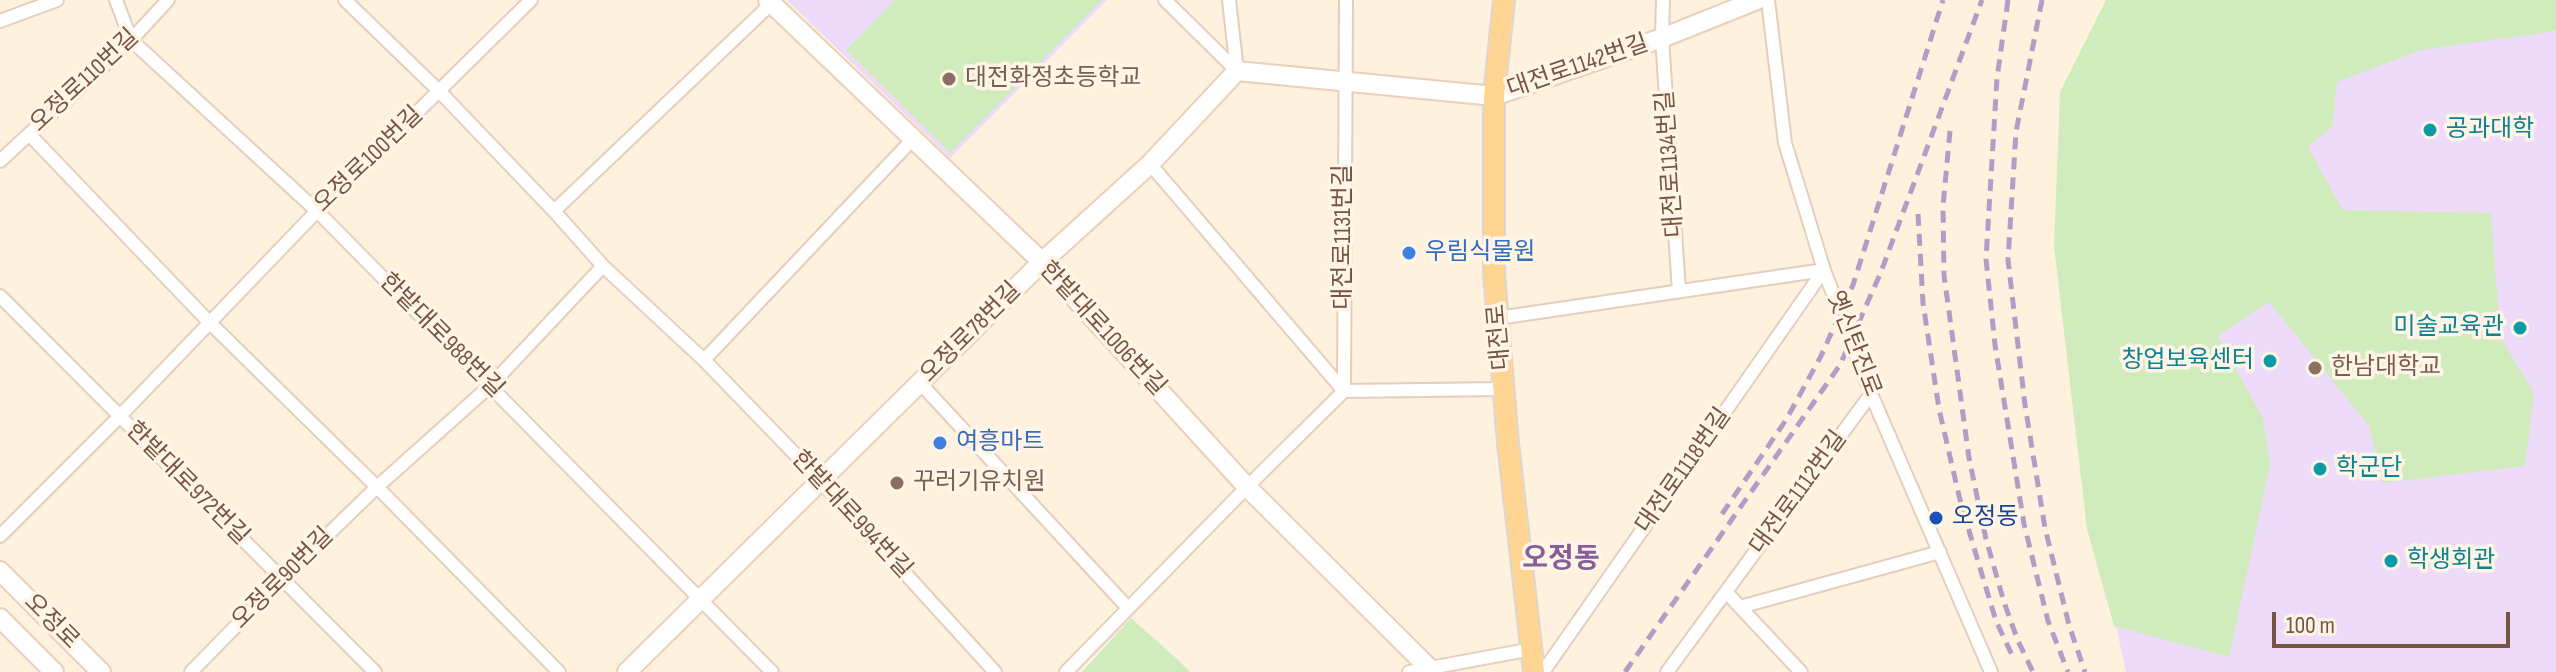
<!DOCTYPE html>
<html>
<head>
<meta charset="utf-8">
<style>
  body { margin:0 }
  #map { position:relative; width:2556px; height:672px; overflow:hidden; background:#fef1de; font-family:"Sofia Sans Condensed",sans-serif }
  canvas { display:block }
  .scale { position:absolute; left:2272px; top:612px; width:238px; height:36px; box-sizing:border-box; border:4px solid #765544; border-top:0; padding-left:10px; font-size:24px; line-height:28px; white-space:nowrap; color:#765544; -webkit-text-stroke:6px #fff5e6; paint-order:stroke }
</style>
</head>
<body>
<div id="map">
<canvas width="2556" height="672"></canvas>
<div class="scale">100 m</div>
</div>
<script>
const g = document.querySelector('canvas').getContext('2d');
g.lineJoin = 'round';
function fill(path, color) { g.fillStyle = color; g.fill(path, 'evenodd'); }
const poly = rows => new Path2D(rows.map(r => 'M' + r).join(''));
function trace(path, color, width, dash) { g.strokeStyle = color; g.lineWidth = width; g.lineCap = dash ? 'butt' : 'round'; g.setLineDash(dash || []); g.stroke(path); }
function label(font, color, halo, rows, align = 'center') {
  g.font = font + ' "Sofia Sans Condensed","Noto Sans KR",sans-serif'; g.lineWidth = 7; g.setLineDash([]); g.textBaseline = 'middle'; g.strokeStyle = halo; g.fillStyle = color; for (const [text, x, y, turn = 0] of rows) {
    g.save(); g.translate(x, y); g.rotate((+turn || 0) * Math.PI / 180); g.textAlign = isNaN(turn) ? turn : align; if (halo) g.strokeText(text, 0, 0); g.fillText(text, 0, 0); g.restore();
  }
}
const education = poly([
  [787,0,1107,0,950,158],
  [2114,0,2556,0,2556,672,2126,672,2085,483]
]);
const green = poly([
  [895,0,1102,0,950,153,846,50],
  [2106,0,2556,0,2556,31,2421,50,2337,82,2332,127,2308,147,2343,210,2491,213,2500,337,2534,393,2525,466,2383,483,2369,426,2269,302,2218,336,2263,418,2270,465,2229,657,2114,626,2087,529,2054,246,2060,92],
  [1131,618,1178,660,1190,672,1082,672]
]);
const street = poly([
  [116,0,131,40,317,211,772,672],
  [345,0,440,92,554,211,603,266,704,360,822,482,995,672],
  [1165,0,1237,71],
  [1229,0,1237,71],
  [1663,0,1662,38,1679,291],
  [1768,0,1785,143,1824,270,1871,394,1991,672],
  [0,21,57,0],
  [29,134,209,322,377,487,559,672],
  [0,161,131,40,168,0],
  [1150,164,1344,391],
  [554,211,772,3],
  [0,296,375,672],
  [1498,318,1824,270],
  [704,360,912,140],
  [920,383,1128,608],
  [1344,391,1346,0],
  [0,536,119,417,317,211,531,0],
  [1726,592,1801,672],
  [1740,607,1940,552],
  [191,672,282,579,377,487,491,385,603,266],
  [1066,672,1247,487,1344,391,1504,389],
  [1409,672,1532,649],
  [1543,672,1824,270],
  [1667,672,1871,394]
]);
const secondary = poly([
  [768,0,1042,262,1247,487,1433,672],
  [0,571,101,672],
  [0,618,54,672],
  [627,672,1042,262,1150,164,1237,71,1494,96,1662,38,1757,0]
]);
const primary = poly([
  [1504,0,1494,96,1494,273,1508,443,1534,672]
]);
const rail = poly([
  [2008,0,1997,78,1986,259,1995,345,2024,524,2048,621,2068,672],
  [2042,0,2016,132,2008,260,2025,405,2045,528,2069,625,2085,672],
  [1950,131,1943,206,1944,275,1969,458,1986,539,2004,602,2018,641,2033,672],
  [1918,214,1923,303,1939,409,1960,500,1980,568,1996,621,2013,657],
  [1722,514,1786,420,1821,356,1853,285,1943,0],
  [1625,672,1840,365,1881,272,1982,0]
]);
const markers = [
  [949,79,8,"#8d6e63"],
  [2430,130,8,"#0f9aa8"],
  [1409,253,8,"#3f7fe0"],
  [2520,328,8,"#0f9aa8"],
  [2270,361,8,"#0f9aa8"],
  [2315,368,8,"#8d6e63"],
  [940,443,8,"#3f7fe0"],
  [2320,469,8,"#0f9aa8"],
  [897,483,8,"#8d6e63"],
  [1936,518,8,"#1a4fb4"],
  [2391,561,8,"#0f9aa8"]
];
const streetNames = [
  ["대전로1142번길",1578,67,-19],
  ["오정로110번길",85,81,-43],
  ["오정로100번길",369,160,-44],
  ["대전로1134번길",1671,164,-94],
  ["대전로1131번길",1344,237,-90],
  ["한밭대로1006번길",1102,329,47],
  ["오정로78번길",971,333,-45],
  ["한밭대로988번길",441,336,45],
  ["대전로",1500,337,-95],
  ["옛신탄진로",1853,344,69],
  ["대전로1118번길",1684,471,-55],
  ["한밭대로972번길",187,484,45],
  ["대전로1112번길",1799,493,-54],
  ["한밭대로994번길",851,515,47],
  ["오정로90번길",283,579,-45],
  ["오정로",51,622,45]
];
const educationNames = [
  ["대전화정초등학교",965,79],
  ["한남대학교",2331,368],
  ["꾸러기유치원",913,483]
];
const cultureNames = [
  ["공과대학",2446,130],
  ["미술교육관",2504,328,"right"],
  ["창업보육센터",2254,361,"right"],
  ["학군단",2336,469],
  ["학생회관",2407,561]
];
const shopNames = [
  ["우림식물원",1425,253],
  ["여흥마트",956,443]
];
const transitNames = [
  ["오정동",1952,518]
];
const quarterNames = [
  ["오정동",1561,560]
];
fill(education, '#eedbfa');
fill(green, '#d0ecbc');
trace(street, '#e4cebd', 16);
trace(secondary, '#eacfb9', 22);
trace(primary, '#ded6d2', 24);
trace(street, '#fff', 12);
trace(secondary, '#fff', 18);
trace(primary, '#ffd594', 20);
trace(rail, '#b39dc7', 5, [12, 8]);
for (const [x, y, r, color] of markers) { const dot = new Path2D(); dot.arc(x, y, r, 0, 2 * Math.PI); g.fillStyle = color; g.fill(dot); trace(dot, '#fff5e6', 3); }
label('24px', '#765544', '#fff5e6', streetNames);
label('24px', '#785e54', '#fff5e6', educationNames, 'left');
label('24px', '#0d838f', '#fff5e6', cultureNames, 'left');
label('24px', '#366cbe', '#fff5e6', shopNames, 'left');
label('24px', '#164399', '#fff5e6', transitNames, 'left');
label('bold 28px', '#855f9a', '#fff5e6', quarterNames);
</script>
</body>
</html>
